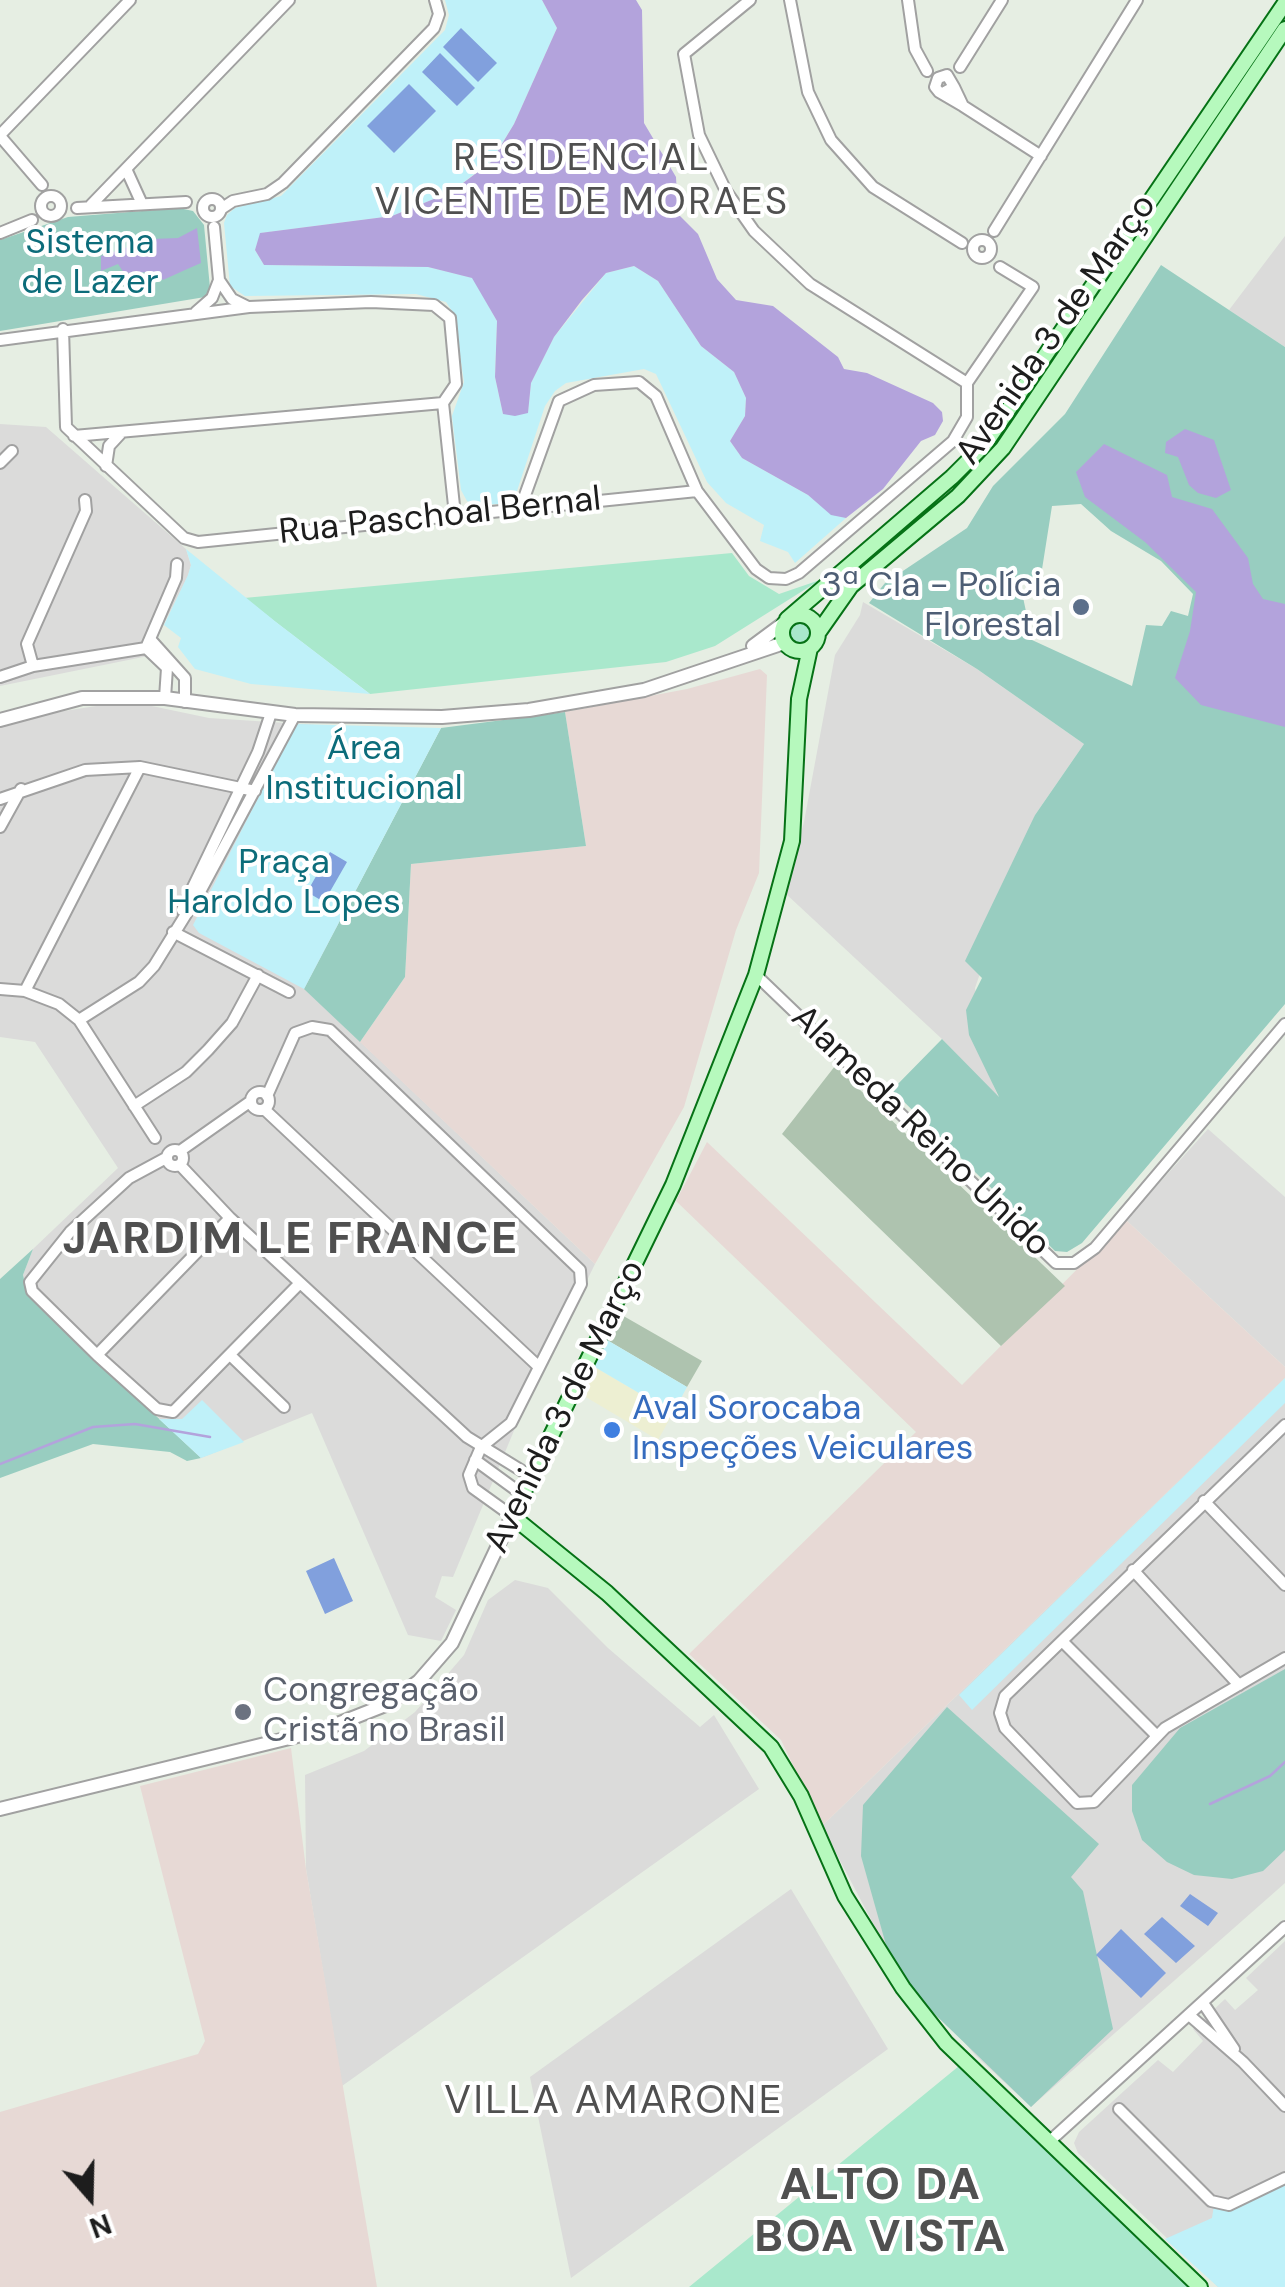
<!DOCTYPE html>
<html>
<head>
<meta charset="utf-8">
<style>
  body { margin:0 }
  #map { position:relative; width:1285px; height:2287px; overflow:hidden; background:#e6eee3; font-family:"DM Sans",sans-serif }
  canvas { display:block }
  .north { position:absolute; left:40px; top:2147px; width:100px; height:100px; -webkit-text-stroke:8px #fff; paint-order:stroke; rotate:160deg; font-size:28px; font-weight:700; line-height:40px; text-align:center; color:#1d1d1d }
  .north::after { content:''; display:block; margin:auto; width:35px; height:45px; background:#1d1d1d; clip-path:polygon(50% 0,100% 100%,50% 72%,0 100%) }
</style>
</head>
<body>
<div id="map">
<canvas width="1285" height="2287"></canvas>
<div class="north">N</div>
</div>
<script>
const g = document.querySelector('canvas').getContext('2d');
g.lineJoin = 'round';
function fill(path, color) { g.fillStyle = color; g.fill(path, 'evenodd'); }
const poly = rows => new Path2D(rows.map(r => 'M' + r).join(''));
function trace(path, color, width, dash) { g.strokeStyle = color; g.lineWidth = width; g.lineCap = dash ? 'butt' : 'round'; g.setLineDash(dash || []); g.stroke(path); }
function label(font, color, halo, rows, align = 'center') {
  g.font = font + ' "DM Sans",sans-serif'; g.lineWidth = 8; g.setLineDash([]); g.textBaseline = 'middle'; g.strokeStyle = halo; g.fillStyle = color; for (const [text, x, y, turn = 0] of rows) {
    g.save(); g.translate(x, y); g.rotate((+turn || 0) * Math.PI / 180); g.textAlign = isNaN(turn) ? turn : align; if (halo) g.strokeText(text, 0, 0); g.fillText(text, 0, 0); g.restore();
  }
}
const residential = poly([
  [1285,236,1285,347,1229,310],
  [0,424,46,427,186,549,191,565,188,576,148,656,0,686],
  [863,602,977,669,1084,744,1035,815,975,988,988,1072,1000,1101,942,1039,785,893,804,822,835,655,860,615],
  [128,701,209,718,332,726,391,820,305,989,595,1264,518,1421,453,1577,442,1576,435,1597,456,1610,441,1641,408,1635,312,1413,201,1458,26,1291,23,1275,33,1249,118,1168,35,1042,0,1037,0,727,26,717],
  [1208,1129,1285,1197,1285,1367,1126,1220],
  [1285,1378,1285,1883,1031,2107,975,2055,888,1952,822,1826],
  [515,1580,548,1588,608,1648,700,1727,714,1715,759,1789,342,2086,306,1869,305,1775,364,1751,415,1712,464,1655,488,1600],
  [791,1889,888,2049,571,2278,530,2077],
  [1285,1941,1285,2287,1218,2287,1078,2153,1074,2143,1079,2132,1158,2060,1173,2072,1203,2041,1193,2029,1225,1999,1235,2010,1258,1990,1246,1978]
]);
const commercial = poly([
  [593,1366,673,1413,658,1440,579,1393]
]);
const industrial = poly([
  [760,669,767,675,759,873,736,930,684,1107,595,1264,360,1042,405,977,411,864,586,846,565,712,687,689],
  [707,1142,962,1385,1126,1220,1285,1367,1285,1378,822,1826,781,1740,689,1654,916,1432,676,1201],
  [291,1748,306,1869,377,2287,0,2287,0,2112,198,2054,205,2041,140,1786]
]);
const construction = poly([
  [835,1066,1065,1286,1001,1346,782,1134],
  [620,1314,702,1361,687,1387,607,1340]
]);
const grass = poly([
  [732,553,749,576,779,594,820,580,715,646,666,662,370,694,244,598],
  '788 632a12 12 0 1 1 24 0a12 12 0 1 1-24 0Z',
  [959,2066,1191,2287,689,2287]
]);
const forest = poly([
  [179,208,193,211,204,225,210,288,205,297,0,331,0,240,68,217],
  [1161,265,1285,347,1285,1004,1082,1243,1067,1252,1055,1251,892,1090,942,1039,999,1097,969,1035,966,1010,982,978,965,961,1035,815,1084,744,977,669,869,603,885,583,967,528,993,486,1065,414],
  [1081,504,1111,531,1161,561,1193,594,1188,616,1171,611,1162,626,1146,625,1132,686,1032,640,1020,583,1040,582,1052,506],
  [565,712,586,846,411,864,405,977,360,1042,304,989,441,728],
  [33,1249,23,1275,28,1296,201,1458,187,1461,170,1452,93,1444,0,1478,0,1279],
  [1285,1669,1285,1850,1263,1871,1232,1879,1194,1875,1167,1862,1142,1840,1132,1811,1132,1785,1180,1728],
  [947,1707,1099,1844,1071,1877,1083,1891,1113,2029,1031,2107,920,2000,897,1966,888,1952,861,1856,863,1805]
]);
const park = poly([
  [445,0,542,0,557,28,514,124,491,161,451,192,392,216,261,233,255,250,264,265,428,267,473,278,497,321,495,377,503,414,528,412,531,383,554,337,606,273,634,266,658,281,701,346,734,372,746,398,745,416,730,441,742,458,808,495,831,514,846,518,795,563,788,552,760,541,764,525,726,503,707,482,656,374,644,369,566,383,555,391,545,406,516,494,499,504,475,505,467,501,461,490,452,416,464,382,454,314,446,302,416,294,245,296,230,286,224,223,227,215,235,208,281,196,445,30,449,15],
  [186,549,276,622,370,694,251,684,195,669,178,647,181,638,164,625,188,575,191,565],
  [296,724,441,728,304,989,199,933,193,925],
  [607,1340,687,1387,673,1413,593,1366],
  [1285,1378,1285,1403,972,1710,959,1695],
  [202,1400,244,1442,201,1458,159,1419,182,1419],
  [1285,2183,1285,2287,1218,2287,1165,2239,1212,2218,1214,2205]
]);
const pitch = poly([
  [461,28,497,63,478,82,443,47],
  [440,53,475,88,457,106,422,72],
  [409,84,436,111,394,153,367,126],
  [330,852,347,862,324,902,307,892],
  [334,1558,353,1601,325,1614,306,1571],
  [1190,1894,1218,1913,1208,1926,1180,1906],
  [1162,1917,1195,1946,1176,1963,1144,1934],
  [1121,1929,1166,1973,1141,1998,1096,1955]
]);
const water = poly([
  [542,0,636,0,642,10,644,123,676,177,678,214,698,234,717,279,736,300,773,306,838,357,844,369,867,373,933,403,942,412,943,421,935,435,921,441,883,489,846,518,831,515,808,495,742,458,730,441,745,416,746,398,734,372,701,346,658,281,634,266,606,273,582,300,554,337,531,383,528,413,515,416,503,414,495,377,497,321,472,278,428,267,264,265,255,250,260,233,392,216,451,192,491,162,514,124,557,28],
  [197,228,201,263,185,270,163,280,155,272,124,273,118,264,101,271,101,256,152,239,178,238],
  [1185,429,1214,440,1231,490,1216,498,1198,493,1189,485,1178,457,1165,453,1166,442],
  [1104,444,1167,475,1172,497,1212,509,1248,558,1253,584,1263,599,1285,604,1285,727,1201,705,1175,678,1190,631,1196,592,1145,542,1085,497,1076,472]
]);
const stream = poly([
  [0,1464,93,1427,135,1424,210,1437],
  [1210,1804,1270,1776,1285,1762]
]);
const minor = poly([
  [750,0,684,54,699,135,726,191,754,231,810,284,967,383],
  [790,0,808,92,831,140,873,187,962,243],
  [908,0,915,49,927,71],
  [960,67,1002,0],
  [943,93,954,87,947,75,938,78,935,87,939,92,963,106,954,87],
  [963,106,1041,156],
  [0,135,130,0],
  [0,136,42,185],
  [127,171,142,204],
  '41 206a10 10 0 1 1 20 0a10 10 0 1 1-20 0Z',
  '203 208a9 9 0 1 1 18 0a9 9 0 1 1-18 0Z',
  [91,205,289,0],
  [77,208,186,202],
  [221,209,233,201,267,194,283,183,434,28,439,14,435,0],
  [994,231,1137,0],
  [0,233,32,220],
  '973 249a9 9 0 1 1 18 0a9 9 0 1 1-18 0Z',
  [219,280,232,299,248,307],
  [196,312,212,298,219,280,214,227],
  [63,329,66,427,184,538,198,542,697,491],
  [0,340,249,307,371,302,434,305,450,318,456,384,443,403],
  [967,383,1033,287,1000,267],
  [443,403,455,515],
  [74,436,443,403],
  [0,463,12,451],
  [106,466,109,446,121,433],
  [520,509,559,401,594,385,639,382,656,396,697,491,756,569,769,578,786,579,799,573,953,441,967,417,967,383],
  [150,639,185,678,185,702],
  [146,648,176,578,177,564],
  [33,666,27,644,86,511,85,500],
  [0,677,33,666,146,648,167,668,165,698],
  [0,799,85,770,140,767,255,791],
  [0,827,21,789],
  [182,910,258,752,271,713],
  [173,932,289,992],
  [756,975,1056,1263,1074,1263,1095,1248,1285,1024],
  [0,989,25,991,59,1004,79,1020,155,1138],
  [25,991,140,767],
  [79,1020,139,982,154,966,201,890,295,715],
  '251 1101a9 9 0 1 1 18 0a9 9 0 1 1-18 0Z',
  [267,1096,295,1033,312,1027,330,1030,580,1270,581,1284,511,1423,481,1447,469,1475,473,1488,512,1516],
  [134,1106,186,1072,208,1050,232,1023,258,975],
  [264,1109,539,1367],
  '167 1158a8 8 0 1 1 16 0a8 8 0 1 1-16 0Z',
  [180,1151,251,1101],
  [166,1158,129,1178,70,1232,30,1282,32,1291,97,1355,157,1409,173,1412,300,1283],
  [180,1165,230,1218,467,1437,532,1477],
  [97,1355,230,1218],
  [231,1356,284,1407],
  [1285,1425,1005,1696,1000,1713,1005,1728,1077,1803,1094,1802,1165,1728,1285,1658],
  [475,1460,523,1495],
  [1204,1501,1285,1585],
  [1133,1570,1239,1685],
  [1062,1641,1157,1736],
  [1203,2003,1234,2049],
  [1189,2015,1243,2062,1285,2106],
  [1119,2109,1211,2201,1229,2205,1285,2178],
  [1051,2140,1285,1927]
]);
const tertiary = poly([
  [753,646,784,623],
  [0,720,82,698,165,698,295,715,442,717,529,710,644,690,784,643],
  [0,1809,322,1730,388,1704,419,1681,452,1643,512,1516]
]);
const secondary = poly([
  '782 633a18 18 0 1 1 36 0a18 18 0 1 1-36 0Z',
  [787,619,952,477,985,444,1285,3],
  [818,633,851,586,958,496,1003,448,1285,29],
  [810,648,799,699,792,841,756,975,673,1185,512,1516,607,1593,771,1747,801,1796,845,1896,903,1988,946,2043,1200,2287]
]);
const markers = [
  [1081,607,10,"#5c6f8a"],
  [612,1430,10,"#3f7fe0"],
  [243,1712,10,"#6b7280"]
];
const parkNames = [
  ["Sistema",90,244],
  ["de Lazer",90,284],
  ["Área",364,750],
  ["Institucional",364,790],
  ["Praça",284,864],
  ["Haroldo Lopes",284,904]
];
const streetNames = [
  ["Avenida 3 de Março",1057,330,-55],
  ["Rua Paschoal Bernal",440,517,-6],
  ["Alameda Reino Unido",920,1132,44],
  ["Avenida 3 de Março",566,1407,-64]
];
const serviceNames = [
  ["3ª CIa - Polícia",1061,587],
  ["Florestal",1061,627]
];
const shopNames = [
  ["Aval Sorocaba",632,1410],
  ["Inspeções Veiculares",632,1450]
];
const worshipNames = [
  ["Congregação",263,1692],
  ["Cristã no Brasil",263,1732]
];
const neighbourhoodNames = [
  ["RESIDENCIAL",582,160],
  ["VICENTE DE MORAES",582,204]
];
const quarterNames = [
  ["VILLA AMARONE",614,2103]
];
const districtNames = [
  ["JARDIM LE FRANCE",291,1241],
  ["ALTO DA",881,2187],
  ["BOA VISTA",881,2239]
];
fill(residential, '#dbdbda');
fill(commercial, '#edefd2');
fill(industrial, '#e7d9d5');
fill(construction, '#aec3af');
fill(grass, '#a9e8cc');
fill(forest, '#98cdc0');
fill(park, '#bff1f9');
fill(pitch, '#81a0dd');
fill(water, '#b3a3dc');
trace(stream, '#b3a3dc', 2.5);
trace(minor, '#a1a1a1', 14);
trace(tertiary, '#a1a1a1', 16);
trace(secondary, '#067216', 18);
trace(minor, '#fff', 10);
trace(tertiary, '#fff', 12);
trace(secondary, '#b6f9bd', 14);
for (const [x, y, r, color] of markers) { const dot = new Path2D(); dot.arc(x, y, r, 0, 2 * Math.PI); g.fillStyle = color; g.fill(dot); trace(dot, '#fff', 4); }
label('35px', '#0c6c7a', '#fff', parkNames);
label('35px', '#1d1d1d', '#fff', streetNames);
label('35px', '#4e5e75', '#fff', serviceNames, 'right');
label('35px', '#366cbe', '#fff', shopNames, 'left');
label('35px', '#5b616d', '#fff', worshipNames, 'left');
g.letterSpacing = '2.5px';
label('38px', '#505050', '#fff', neighbourhoodNames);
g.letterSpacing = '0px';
g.letterSpacing = '2.5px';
label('40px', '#505050', '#fff', quarterNames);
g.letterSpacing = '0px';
g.letterSpacing = '2.5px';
label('bold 45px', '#505050', '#fff', districtNames);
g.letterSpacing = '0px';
</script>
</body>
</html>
